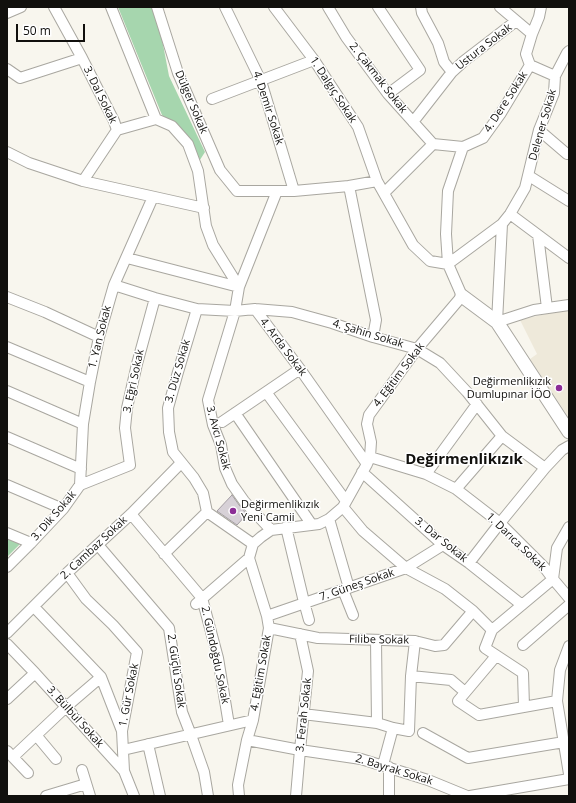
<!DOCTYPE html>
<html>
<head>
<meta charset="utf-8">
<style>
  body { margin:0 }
  #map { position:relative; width:576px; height:803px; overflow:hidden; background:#f8f6ee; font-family:"Open Sans",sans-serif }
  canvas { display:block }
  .frame { position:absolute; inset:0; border:8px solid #11100d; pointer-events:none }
  .scale { position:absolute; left:16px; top:24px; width:69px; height:18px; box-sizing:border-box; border:2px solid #11100d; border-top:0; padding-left:5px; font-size:12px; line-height:14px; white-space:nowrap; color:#11100d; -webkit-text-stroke:3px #fff; paint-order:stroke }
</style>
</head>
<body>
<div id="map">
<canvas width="576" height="803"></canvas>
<div class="frame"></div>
<div class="scale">50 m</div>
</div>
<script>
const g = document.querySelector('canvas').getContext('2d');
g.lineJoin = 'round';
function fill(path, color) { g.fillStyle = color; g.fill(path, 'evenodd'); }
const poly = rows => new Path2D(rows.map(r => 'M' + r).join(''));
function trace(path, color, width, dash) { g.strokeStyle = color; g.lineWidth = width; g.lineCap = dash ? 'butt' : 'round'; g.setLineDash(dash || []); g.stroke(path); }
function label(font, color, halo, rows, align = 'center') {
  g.font = font + ' "Open Sans",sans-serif'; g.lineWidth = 3; g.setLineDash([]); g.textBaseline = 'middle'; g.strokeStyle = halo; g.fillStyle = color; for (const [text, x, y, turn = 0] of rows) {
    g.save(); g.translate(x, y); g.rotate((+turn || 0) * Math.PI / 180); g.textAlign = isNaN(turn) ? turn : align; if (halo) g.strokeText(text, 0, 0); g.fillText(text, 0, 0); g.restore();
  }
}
const built = poly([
  [562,310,569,310,569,418,530,359,537,354,520,320]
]);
const green = poly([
  [118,7,153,7,161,34,169,76,205,152,198,163,178,127,162,115],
  [7,538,20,544,7,557]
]);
const building = poly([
  [232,495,239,505,247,514,237,525,217,511,232,495]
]);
const minor = poly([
  [54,7,82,58,114,121,117,130,83,181],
  [111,7,156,119],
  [157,7,178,73,220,170,237,191,294,191,349,186,377,181],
  [225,7,261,81,294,191],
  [274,7,314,60,358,127,377,181,413,245,430,261,448,264,502,224,510,214,525,188,539,130,554,93,555,76,567,53,569,51],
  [328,7,346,37,388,94,433,144],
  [378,7,420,70,388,94],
  [421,7,422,13,438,43,444,62,452,72,464,61,516,21],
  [500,7,532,34],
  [541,7,539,17,532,34,526,54,530,65,555,76],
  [7,13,21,7],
  [7,69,20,78,82,58],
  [212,99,314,60],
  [413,122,452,72],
  [117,130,156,119,172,126,188,144,198,171,206,226,213,245,239,287,235,311,208,400,213,425,221,445,225,468,232,484,244,501,271,530],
  [539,130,567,154,569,154],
  [7,152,29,163,83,181,204,208],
  [529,176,569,201],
  [349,186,376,320,373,337],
  [384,193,433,144,463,147,483,138,501,113,530,65],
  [510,214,569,258],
  [502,224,497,322,534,310,569,305],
  [538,235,547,308],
  [127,258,239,287,277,191],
  [114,285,155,298,197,309,235,311,255,309,292,312,332,323,373,337,417,349,440,363,467,392,502,436,545,468,562,450,569,446],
  [7,297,45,312,99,337],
  [197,309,178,372,168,408,169,432,173,452,194,478,203,493,207,512,253,544],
  [255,309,300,369,367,464],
  [7,347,90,382],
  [7,391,83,424],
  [266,392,346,501],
  [235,413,312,525],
  [222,422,300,369],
  [7,437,81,469],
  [370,457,426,474,456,489,500,523,544,567,553,579],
  [362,472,443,545,469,563,522,605],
  [426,474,477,404],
  [7,485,63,509],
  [80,485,83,424,90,382,99,337,114,285,153,197],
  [456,489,502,436],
  [343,507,363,531,406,568,445,589,473,611,492,630,553,579,569,598],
  [131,514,202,598,218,658,229,725],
  [329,519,349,588],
  [286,527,304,602,309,620],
  [7,533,31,543],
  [98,545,169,628,182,712,191,735,204,772,208,796],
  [164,554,207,512],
  [469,563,500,523,545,468],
  [7,567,31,543,63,509,80,485,130,465,125,428,127,408,137,364,155,298],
  [67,573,86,599,113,625,137,652,122,731,124,771],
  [553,579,557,548,569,527],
  [343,590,353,615],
  [196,604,249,558],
  [34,607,101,677,122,731],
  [267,616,406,568,443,545],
  [269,628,318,638,415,641,435,646,444,645,473,611],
  [492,630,485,648,523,673,524,707],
  [7,633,67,573,131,514,181,463],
  [376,640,377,723],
  [7,644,35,673,124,771,134,796],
  [523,645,569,605],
  [569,646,560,670,557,701,569,774],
  [496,656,458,701,479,715,557,701],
  [411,676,451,680,465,692],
  [7,699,35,673],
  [303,714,377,723,393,728,409,731,411,676,415,641],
  [423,733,468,758,564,742],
  [36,735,56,759],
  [247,740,300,750,361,759,428,780,467,796],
  [148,744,160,796],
  [123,750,253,720],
  [7,751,28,773],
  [13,757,66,707,101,677],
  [383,765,393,728],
  [82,770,90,796],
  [46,796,86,784],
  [239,796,238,785,247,740,253,720,269,628,267,616,249,558,253,544,261,537,271,530,319,524,329,519,343,507,367,464,370,457,371,442,367,424,369,415,417,349,462,296,448,264,446,234,448,191,463,147],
  [296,796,300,750,308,671,300,634],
  [389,796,389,767],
  [470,796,569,779]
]);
const tertiary = poly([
  [462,296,497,322,569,432]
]);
const markers = [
  [559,388,4,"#8c2d96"],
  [233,511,4,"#8c2d96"]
];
const streetNames = [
  ["Ustura Sokak",484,47,-38],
  ["2. Çakmak Sokak",378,78,52],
  ["1. Dalgıç Sokak",333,90,57],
  ["3. Dal Sokak",100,95,64],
  ["Dülger Sokak",191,102,67],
  ["4. Dere Sokak",506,102,-57],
  ["4. Demir Sokak",268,108,72],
  ["Delener Sokak",543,125,-74],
  ["4. Şahin Sokak",368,334,17],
  ["1. Yan Sokak",100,337,-76],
  ["4. Arda Sokak",283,347,53],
  ["3. Düz Sokak",178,371,-74],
  ["4. Eğitim Sokak",399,375,-53],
  ["3. Eğri Sokak",134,381,-78],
  ["3. Avcı Sokak",218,438,75],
  ["3. Dik Sokak",54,516,-49],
  ["3. Dar Sokak",441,540,39],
  ["1. Darıca Sokak",516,542,44],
  ["2. Cambaz Sokak",94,548,-43],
  ["7. Güneş Sokak",357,585,-19],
  ["Filibe Sokak",379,640,1],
  ["2. Gündoğdu Sokak",215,655,78],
  ["2. Güçlü Sokak",176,671,82],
  ["4. Eğitim Sokak",261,673,-80],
  ["1. Gür Sokak",129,695,-79],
  ["3. Ferah Sokak",304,715,-84],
  ["3. Bülbül Sokak",75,717,48],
  ["2. Bayrak Sokak",394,770,17]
];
const poiNames = [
  ["Değirmenlikızık",551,382],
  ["Dumlupınar İÖO",551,395],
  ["Değirmenlikızık",241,505,"left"],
  ["Yeni Camii",241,518,"left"]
];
const districtNames = [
  ["Değirmenlikızık",464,460]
];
fill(built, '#eee9da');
fill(green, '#a6d6ae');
fill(building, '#d7d1d7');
trace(building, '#a39da3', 1);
trace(minor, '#a9a7a0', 12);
trace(tertiary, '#a9a7a0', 15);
trace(minor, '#fff', 10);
trace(tertiary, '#fff', 13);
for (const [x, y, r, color] of markers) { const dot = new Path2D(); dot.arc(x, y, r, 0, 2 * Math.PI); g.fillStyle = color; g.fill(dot); trace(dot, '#fff', 1.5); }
label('11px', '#11100d', '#fff', streetNames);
label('11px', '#11100d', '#fff', poiNames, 'right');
label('bold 15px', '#11100d', '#fff', districtNames);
</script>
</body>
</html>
